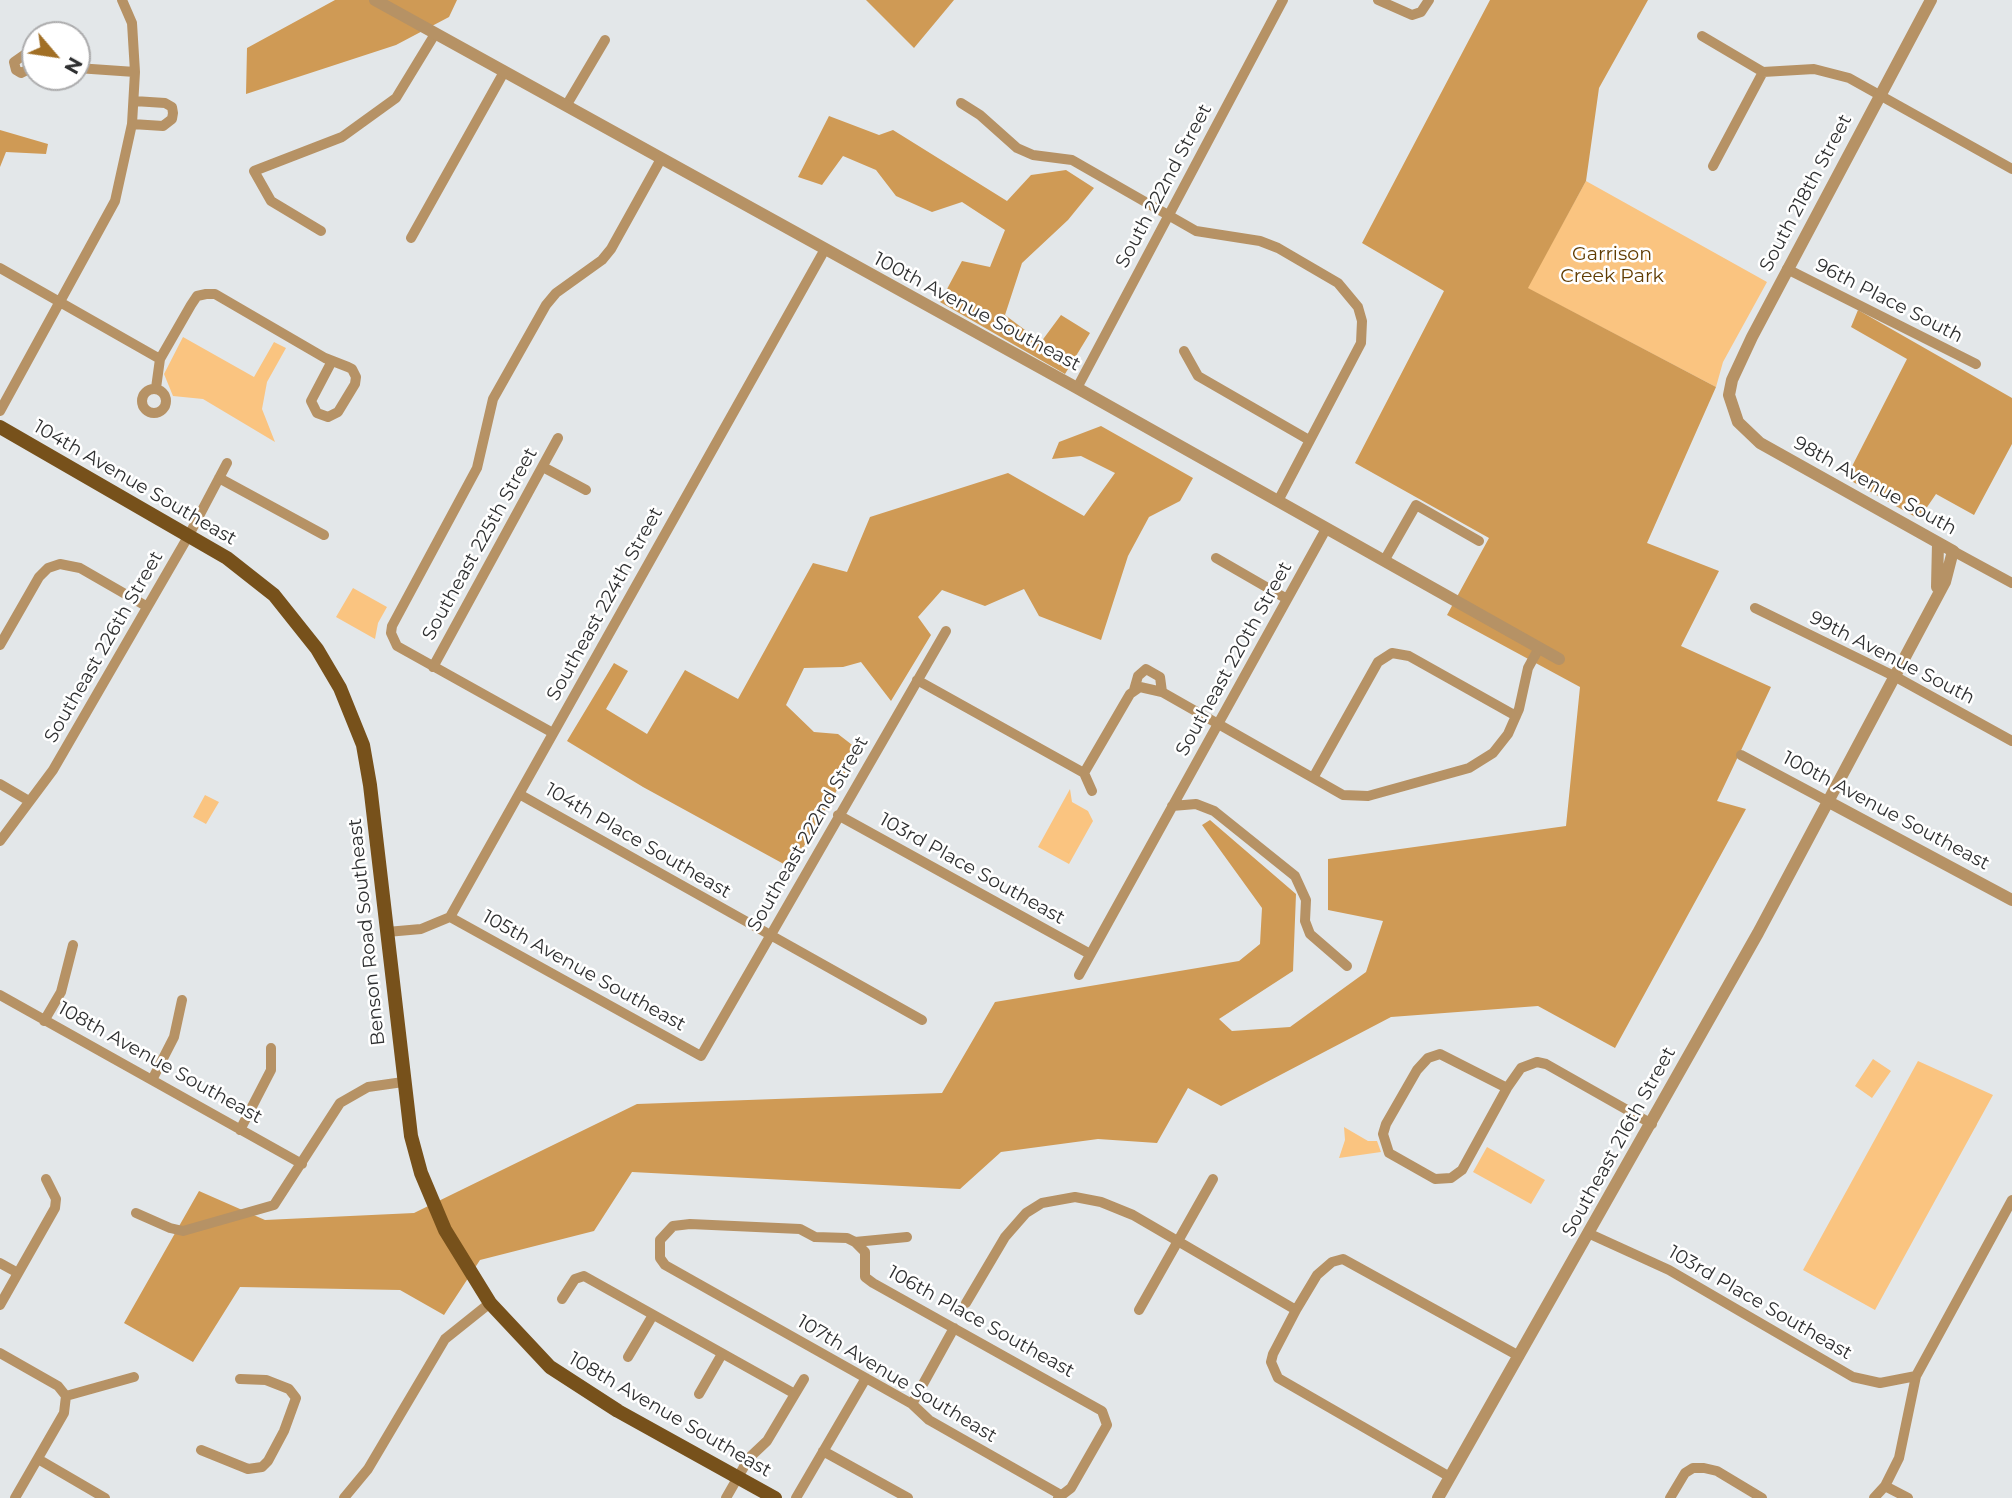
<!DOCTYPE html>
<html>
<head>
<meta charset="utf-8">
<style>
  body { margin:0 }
  #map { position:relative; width:2012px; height:1498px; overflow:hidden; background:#e3e7e9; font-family:Montserrat,sans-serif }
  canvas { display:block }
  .north { position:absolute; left:21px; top:21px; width:70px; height:70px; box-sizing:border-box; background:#fff; border:2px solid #acacad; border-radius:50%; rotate:119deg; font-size:19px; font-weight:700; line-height:28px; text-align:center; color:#2f3031 }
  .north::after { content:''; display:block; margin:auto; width:24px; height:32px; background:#a16f25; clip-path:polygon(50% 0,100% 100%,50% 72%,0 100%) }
</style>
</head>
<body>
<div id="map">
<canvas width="2012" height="1498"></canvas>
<div class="north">N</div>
</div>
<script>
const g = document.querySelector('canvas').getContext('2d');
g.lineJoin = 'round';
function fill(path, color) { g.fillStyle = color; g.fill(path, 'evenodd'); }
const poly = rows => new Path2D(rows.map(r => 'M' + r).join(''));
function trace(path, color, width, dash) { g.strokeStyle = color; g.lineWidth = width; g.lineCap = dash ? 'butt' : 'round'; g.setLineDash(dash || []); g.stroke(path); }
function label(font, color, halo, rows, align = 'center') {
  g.font = font + ' Montserrat,sans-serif'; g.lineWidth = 5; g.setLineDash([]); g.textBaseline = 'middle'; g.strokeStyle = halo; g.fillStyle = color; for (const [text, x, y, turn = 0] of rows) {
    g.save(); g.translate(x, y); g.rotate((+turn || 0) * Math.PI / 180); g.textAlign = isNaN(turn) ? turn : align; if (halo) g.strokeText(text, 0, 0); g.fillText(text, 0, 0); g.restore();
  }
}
const green = poly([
  [1586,181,1767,282,1723,362,1716,387,1527,288],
  [183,337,254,377,274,342,286,348,267,382,262,409,275,442,203,399,173,396,164,374],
  [353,588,387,607,378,623,375,639,336,617],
  [1070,789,1072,802,1088,811,1093,821,1069,864,1038,847],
  [205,795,219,802,206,824,193,817],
  [1873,1059,1891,1071,1872,1098,1855,1086],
  [1918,1061,1993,1095,1875,1310,1803,1270],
  [1344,1127,1368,1141,1377,1141,1381,1152,1339,1158,1345,1140],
  [1487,1147,1545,1180,1531,1204,1473,1172]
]);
const forest = poly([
  [335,0,457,0,449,17,396,45,246,94,247,48],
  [866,0,954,0,914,48],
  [1490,0,1648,0,1599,88,1586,181,1528,288,1716,387,1647,543,1719,571,1681,646,1771,687,1717,801,1746,809,1615,1048,1538,1006,1391,1017,1221,1106,1188,1088,1157,1143,1098,1139,1001,1152,960,1189,632,1172,594,1231,480,1260,444,1315,400,1290,240,1287,193,1362,124,1323,199,1191,265,1220,414,1213,637,1104,942,1093,995,1002,1239,961,1260,944,1262,908,1202,825,1210,820,1296,894,1293,971,1219,1019,1232,1031,1290,1027,1366,972,1383,921,1328,910,1328,859,1566,826,1580,687,1447,615,1489,538,1355,463,1444,291,1362,243],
  [829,116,879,135,893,130,1007,201,1031,175,1066,170,1094,188,1068,220,1022,263,1005,315,1041,342,1061,315,1090,333,1065,374,940,302,962,261,990,267,1005,230,962,202,932,212,896,196,876,170,843,156,822,185,798,177],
  [0,130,48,144,46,154,6,152,0,167],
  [1858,310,2012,398,2012,444,1974,515,1936,494,1919,519,1846,478,1907,359,1851,327],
  [1101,426,1193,478,1180,501,1149,517,1128,556,1101,640,1039,616,1024,589,985,606,942,590,918,617,931,635,891,701,861,662,843,667,804,668,786,705,814,732,838,734,860,751,791,868,643,787,567,741,614,663,628,671,606,709,647,734,685,670,738,699,813,563,847,572,870,517,1008,473,1084,516,1115,473,1081,456,1052,459,1059,442]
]);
const minor = poly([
  [1378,0,1412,15,1421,12,1429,0],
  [1702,36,1763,72,1814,69,1849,78,2012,169],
  [32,66,29,57,24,55,14,62,16,70,21,73,35,66],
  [77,68,135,72],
  [961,103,980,115,1017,148,1033,155,1072,160,1196,231,1260,241,1278,248,1338,283,1358,307,1362,321,1361,343,1278,501],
  [566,106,605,40],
  [132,124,163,126,172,119,173,113,172,107,165,103,134,101],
  [1713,166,1763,72],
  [321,231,271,201,254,171,342,137,396,98,435,34],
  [411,238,504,72],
  [0,268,160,359],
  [1787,269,1976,364],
  [1184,351,1198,376,1309,440],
  [156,388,160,359,191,305,197,296,206,294,215,294,325,358,348,367,352,369,356,377,355,384,338,412,328,417,317,413,311,401,332,361],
  [1077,388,1283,0],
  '142 401a12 12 0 1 1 24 0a12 12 0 1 1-24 0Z',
  [0,411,115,201,132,124,135,72,132,23,122,0],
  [543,467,586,490],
  [219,478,324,535],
  [1953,551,2012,583],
  [1216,558,1287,599],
  [1384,561,1416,505,1479,541],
  [1755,608,1896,677,2012,741],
  [0,645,39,577,48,568,60,564,80,568,146,606],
  [433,667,558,438],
  [917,680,1084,773],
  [1134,690,1138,676,1146,669,1160,677,1162,692],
  [553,733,397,646,391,633,392,626,477,468,493,399,546,305,556,293,602,260,611,249,661,159],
  [1741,755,1829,802],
  [1313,778,1378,662,1392,653,1409,656,1516,716],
  [0,784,29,801],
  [1092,791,1084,773,1130,694,1140,687,1162,692,1343,795,1368,796,1469,768,1493,753,1508,734,1519,709,1528,668,1539,648],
  [519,794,922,1020],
  [1172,806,1196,804,1214,811,1295,876,1306,900,1305,921,1310,934,1347,966],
  [838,815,1090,954],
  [0,841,53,770,189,535,227,463],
  [450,917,701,1056,946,631],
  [387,932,421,929,450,917,824,251],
  [1079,975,1326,529],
  [0,995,302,1164],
  [44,1021,61,992,73,945],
  [152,1080,174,1037,182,1000],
  [1507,1088,1462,1170,1451,1178,1435,1179,1389,1153,1383,1134,1386,1124,1417,1070,1428,1058,1440,1054,1507,1088,1521,1068,1537,1062,1546,1064,1652,1124],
  [240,1130,271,1070,271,1048],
  [136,1213,170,1228,183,1231,274,1205,340,1103,368,1087,403,1082],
  [1590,1234,1669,1270,1853,1377,1880,1383,1916,1376],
  [855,1242,907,1237],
  [0,1263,18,1273],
  [562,1299,575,1279,584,1276,795,1394],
  [966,1303,1005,1237,1026,1213,1042,1203,1075,1197,1101,1202,1133,1215,1296,1310],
  [0,1305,55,1208,56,1199,46,1179],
  [1139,1310,1213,1179],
  [0,1353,58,1386,66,1396],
  [628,1357,653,1315],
  [699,1394,722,1354],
  [66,1396,134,1377],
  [912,1404,954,1328],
  [201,1450,248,1469,262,1467,268,1461,284,1431,296,1398,289,1389,266,1380,240,1379],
  [823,1451,908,1498],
  [38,1459,105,1498],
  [1450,1477,1278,1378,1271,1362,1273,1354,1296,1310,1317,1275,1332,1262,1343,1259,1519,1356],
  [1885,1486,1908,1498],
  [15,1498,64,1413,66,1396],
  [344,1498,368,1469,445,1339,490,1303],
  [726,1498,749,1458,767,1441,804,1379],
  [796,1498,866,1378],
  [1058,1498,1071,1488,1107,1425,1102,1411,873,1283,865,1277,865,1252,855,1242,847,1238,815,1237,800,1229,690,1224,673,1226,660,1240,660,1258,665,1265,912,1404,929,1420,1061,1495],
  [1670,1498,1685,1473,1693,1468,1704,1468,1717,1471,1762,1498],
  [1874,1498,1885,1486,1899,1458,1916,1376,2012,1200]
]);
const tertiary = poly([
  [375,0,1077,388,1559,659],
  [1937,587,1938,543],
  [1829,802,2012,900],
  [1438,1498,1758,933,1945,582,1953,551,1760,443,1738,422,1729,395,1732,380,1752,337,1931,0]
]);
const primary = poly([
  [0,427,227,558,274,595,317,649,340,688,363,745,370,785,411,1136,421,1173,445,1230,490,1303,550,1367,618,1411,775,1498]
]);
const streetNames = [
  ["South 222nd Street",1164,186,-62],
  ["South 218th Street",1806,193,-62],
  ["96th Place South",1889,301,27],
  ["100th Avenue Southeast",977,312,28],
  ["104th Avenue Southeast",135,483,30],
  ["98th Avenue South",1875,486,29],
  ["Southeast 225th Street",480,544,-61],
  ["Southeast 224th Street",605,604,-61],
  ["Southeast 226th Street",104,647,-60],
  ["99th Avenue South",1892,658,27],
  ["Southeast 220th Street",1234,659,-61],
  ["100th Avenue Southeast",1886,811,28],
  ["Southeast 222nd Street",808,834,-60],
  ["104th Place Southeast",638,841,30],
  ["103rd Place Southeast",972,869,29],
  ["Benson Road Southeast",367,932,-96],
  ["105th Avenue Southeast",584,971,29],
  ["108th Avenue Southeast",160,1063,29],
  ["Southeast 216th Street",1619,1142,-61],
  ["103rd Place Southeast",1760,1303,30],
  ["106th Place Southeast",981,1322,29],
  ["107th Avenue Southeast",897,1379,31],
  ["108th Avenue Southeast",670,1415,30]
];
const parkNames = [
  ["Garrison",1612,254],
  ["Creek Park",1612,276]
];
fill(green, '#fac480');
fill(forest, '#cf9a55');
trace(minor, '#b69265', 10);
trace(tertiary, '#b69265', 12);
trace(primary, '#77511b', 14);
label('19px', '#2f3031', '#fff', streetNames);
label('19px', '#603c02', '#fff', parkNames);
</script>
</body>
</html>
